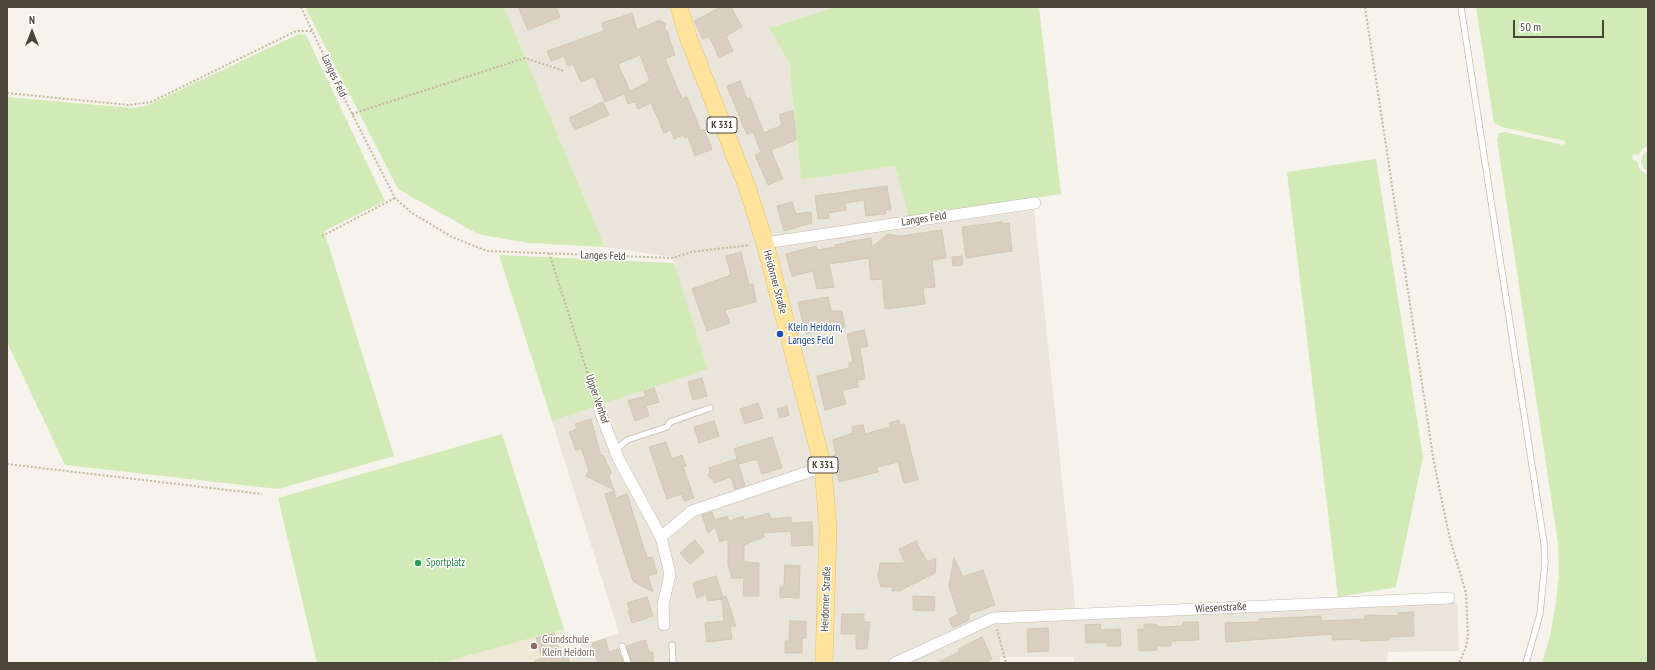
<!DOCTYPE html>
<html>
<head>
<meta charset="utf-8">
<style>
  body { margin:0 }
  #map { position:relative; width:1655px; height:670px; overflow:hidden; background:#f6f3ec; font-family:"PT Sans Narrow",sans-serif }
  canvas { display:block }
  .frame { position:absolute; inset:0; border:8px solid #4b4439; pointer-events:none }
  .north { position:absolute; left:12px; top:12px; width:40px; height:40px; -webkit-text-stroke:3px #fff; paint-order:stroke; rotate:0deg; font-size:11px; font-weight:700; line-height:16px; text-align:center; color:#4b4439 }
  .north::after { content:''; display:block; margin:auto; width:14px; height:18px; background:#4b4439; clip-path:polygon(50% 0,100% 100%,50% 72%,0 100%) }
  .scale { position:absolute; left:1513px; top:20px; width:91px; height:18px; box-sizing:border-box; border:2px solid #4b4439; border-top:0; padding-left:5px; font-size:12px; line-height:14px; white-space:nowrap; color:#4b4439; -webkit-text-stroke:3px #fff; paint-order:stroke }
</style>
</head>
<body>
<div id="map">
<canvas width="1655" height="670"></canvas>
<div class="frame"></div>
<div class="north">N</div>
<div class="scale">50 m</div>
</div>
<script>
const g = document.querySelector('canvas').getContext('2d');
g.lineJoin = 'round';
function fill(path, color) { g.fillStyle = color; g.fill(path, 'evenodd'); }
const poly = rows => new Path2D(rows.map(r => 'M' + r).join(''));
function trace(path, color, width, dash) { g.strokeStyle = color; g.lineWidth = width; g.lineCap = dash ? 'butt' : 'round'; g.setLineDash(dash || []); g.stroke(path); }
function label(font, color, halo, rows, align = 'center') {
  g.font = font + ' "PT Sans Narrow",sans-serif'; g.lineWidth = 3; g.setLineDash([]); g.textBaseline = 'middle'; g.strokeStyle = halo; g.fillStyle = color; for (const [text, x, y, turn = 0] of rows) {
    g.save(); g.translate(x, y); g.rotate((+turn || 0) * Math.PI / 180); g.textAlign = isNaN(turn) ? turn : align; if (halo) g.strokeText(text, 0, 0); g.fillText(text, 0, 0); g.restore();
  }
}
const residential = poly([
  [504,7,836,7,769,28,789,62,801,180,895,166,912,227,1034,210,1076,614,1449,598,1457,604,1459,651,1388,652,1386,663,1074,663,1074,657,1000,657,1000,663,575,663,570,649,619,633,552,421,708,369,672,257,605,247]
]);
const education = poly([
  [564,629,575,663,430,663,436,661,442,663]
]);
const green = poly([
  [305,7,504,7,605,247,528,243,478,234,398,189],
  [836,7,1039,7,1061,194,909,217,895,166,801,180,789,62,769,28],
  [1476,7,1648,7,1648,146,1643,148,1638,155,1634,154,1632,156,1633,160,1637,161,1640,170,1648,176,1648,663,1542,663,1550,636,1556,603,1559,573,1558,543,1497,140,1499,133,1505,132,1564,145,1565,141,1502,127,1494,123],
  [299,34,306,35,385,201,324,231,394,456,278,489,65,465,7,342,7,97,132,108,146,106],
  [1648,150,1648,171,1643,168,1641,161,1643,155],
  [1376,159,1423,457,1396,587,1338,597,1287,172],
  [499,255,674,263,708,369,552,421],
  [502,434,564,629,442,663,436,661,430,663,317,663,278,498]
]);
const building = poly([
  [518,7,556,7,560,17,528,30,518,7],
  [721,7,731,7,742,27,726,36,733,51,719,58,709,36,703,39,694,21,721,7],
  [632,13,637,30,660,20,666,24,664,29,668,32,669,38,675,55,665,59,682,99,687,97,701,131,704,129,712,149,695,156,688,137,685,138,683,135,674,139,671,130,664,133,651,103,638,109,635,102,628,104,624,94,605,102,594,76,581,82,573,64,568,66,564,56,551,61,547,51,604,31,602,23,632,13],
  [640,55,650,81,630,91,618,64,640,55],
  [740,81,747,99,750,98,764,133,782,125,779,115,793,110,796,140,771,150,783,179,768,185,755,155,761,152,753,132,747,135,727,86,740,81],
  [603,102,609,115,575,130,569,118,603,102],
  [887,186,891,210,885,210,886,214,866,216,864,200,845,203,846,210,828,213,829,218,818,219,815,196,887,186],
  [792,202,796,214,811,212,812,223,784,231,777,206,792,202],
  [1002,222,1002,224,1009,223,1012,251,966,258,962,227,1002,222],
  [942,230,946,258,932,260,935,287,923,288,925,304,885,309,882,279,871,280,869,258,829,264,834,287,817,289,813,271,792,276,786,254,816,246,817,250,836,247,835,245,846,243,846,242,871,238,872,247,888,234,901,236,942,230],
  [741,252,749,285,753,284,756,302,725,310,730,323,707,331,692,289,731,275,726,256,741,252],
  [962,256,963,265,953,266,952,257,962,256],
  [828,297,831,311,842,311,845,327,827,332,826,329,806,334,798,302,828,297],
  [864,330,868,346,860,348,865,379,858,380,857,377,858,387,842,390,846,404,825,410,817,376,849,368,849,363,853,362,847,334,864,330],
  [702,378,707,396,693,400,688,382,702,378],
  [654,388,659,402,646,406,649,416,635,421,628,401,646,396,644,391,654,388],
  [758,403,763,418,745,424,740,409,758,403],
  [787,406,789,415,780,418,777,409,787,406],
  [591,419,601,456,603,455,611,472,609,477,614,490,586,476,589,470,581,448,576,450,569,432,577,429,575,424,591,419],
  [899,420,900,425,904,424,918,480,904,483,898,462,877,467,878,472,839,482,833,456,836,455,833,440,853,433,852,427,863,425,865,434,890,427,889,423,899,420],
  [714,421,719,436,699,443,694,427,714,421],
  [772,437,782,468,762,474,757,459,739,464,734,449,772,437],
  [666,442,672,459,682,455,686,466,683,467,694,498,684,501,682,494,667,499,649,447,666,442],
  [737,459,745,486,735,489,731,477,714,483,712,478,708,476,710,472,709,468,737,459],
  [614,491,616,498,627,494,647,558,652,557,657,573,648,576,653,592,633,581,605,494,614,491],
  [712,512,715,520,727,516,729,521,743,516,744,520,769,513,771,519,791,517,791,523,812,522,813,545,792,546,791,531,763,533,764,537,744,545,744,562,759,563,759,596,743,596,744,578,732,578,728,565,728,539,720,542,715,527,708,533,702,515,712,512],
  [695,540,704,552,690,564,680,553,695,540],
  [916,541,927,562,936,558,935,573,899,591,892,591,892,587,881,587,878,576,880,563,905,563,899,549,916,541],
  [954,558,963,577,983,570,995,605,969,614,969,620,953,628,949,619,958,614,949,586,954,558],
  [785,565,800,566,799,598,780,597,780,587,784,587,785,565],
  [716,576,723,597,726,596,736,626,730,626,732,639,707,642,705,623,724,621,722,599,708,601,706,594,697,598,693,583,716,576],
  [913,596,935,597,934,611,913,610,913,596],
  [647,597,653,616,632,623,628,611,630,610,627,603,647,597],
  [1413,612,1414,636,1389,637,1389,640,1360,641,1360,639,1333,640,1332,634,1226,642,1225,623,1259,622,1259,619,1321,616,1321,621,1365,619,1365,615,1398,616,1398,613,1413,612],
  [842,614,864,614,864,622,870,622,867,649,856,649,856,634,841,634,842,614],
  [790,621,806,621,806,638,802,638,802,653,785,653,785,641,789,641,790,621],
  [1183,622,1198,622,1199,640,1171,641,1171,646,1157,646,1157,650,1139,651,1138,629,1144,629,1144,624,1156,624,1157,627,1183,626,1183,622],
  [1100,624,1101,630,1120,629,1121,646,1107,646,1107,642,1086,643,1085,625,1100,624],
  [1048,628,1049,651,1028,652,1027,629,1048,628],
  [554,633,560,653,566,651,570,663,536,663,535,661,542,658,536,638,554,633],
  [982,637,992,659,984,663,937,663,959,652,958,649,982,637],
  [605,639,609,652,618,649,623,663,598,663,592,643,605,639],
  [645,640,650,653,653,652,653,663,632,663,627,646,645,640]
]);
const path = poly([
  [301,7,343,96,395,198,412,213,452,237,487,251,673,258,691,252,750,245],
  [1365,7,1434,463,1450,539,1466,593,1468,637,1466,647,1459,663],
  [7,93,129,105,151,102,296,31,313,31],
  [352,114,525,58,564,71],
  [322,236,395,198],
  [549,253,596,399],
  [7,464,262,494],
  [997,629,1006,663]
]);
const service = poly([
  [1461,7,1544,543,1545,562,1540,614,1526,663],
  [616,450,627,440,667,427,670,422,710,408],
  [672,645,673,663],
  [622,646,628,663]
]);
const minor = poly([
  [765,243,1035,203],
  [599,409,618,458,661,537,670,574,663,605,664,625],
  [661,537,692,511,823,467],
  [895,663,993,618,1449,598]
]);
const primary = poly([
  [679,7,688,37,746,184,765,243,823,467,828,528,824,663]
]);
const markers = [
  [780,334,4,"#1a4fb4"],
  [418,563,4,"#2e9e5b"],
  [534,646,4,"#8d6e63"]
];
const shields = [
  [722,125,30],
  [823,465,30]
];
const shieldNames = [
  ["K 331",722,125],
  ["K 331",823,465]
];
const streetNames = [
  ["Langes Feld",334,76,65],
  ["Langes Feld",924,219,-9],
  ["Langes Feld",603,256,2],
  ["Heidorner Straße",775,282,75],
  ["Upper Venhof",597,399,71],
  ["Heidorner Straße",826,599,-88],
  ["Wiesenstraße",1221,608,-3]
];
const transitNames = [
  ["Klein Heidorn,",788,328],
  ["Langes Feld",788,341]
];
const leisureNames = [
  ["Sportplatz",426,563]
];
const educationNames = [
  ["Grundschule",542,640],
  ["Klein Heidorn",542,653]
];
fill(residential, '#eae5da');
fill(education, '#efe8d6');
fill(green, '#d2eab5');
fill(building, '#d8cfc1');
trace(building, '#d3c7b4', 1);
trace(service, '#c2bbae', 7);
trace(minor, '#c2bbae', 12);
trace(primary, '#e6c16a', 18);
trace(path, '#c4b79f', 2, [2, 2]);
trace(service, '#fff', 5.5);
trace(minor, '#fff', 11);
trace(primary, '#ffe39c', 17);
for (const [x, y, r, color] of markers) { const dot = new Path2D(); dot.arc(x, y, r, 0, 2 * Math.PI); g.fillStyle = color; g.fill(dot); trace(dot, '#fff', 1.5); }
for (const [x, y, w] of shields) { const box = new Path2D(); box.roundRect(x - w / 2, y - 8, w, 16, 3); g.fillStyle = '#fff'; g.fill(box); trace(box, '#4b4439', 1); }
label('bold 10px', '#4b4439', null, shieldNames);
label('11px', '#4b4439', '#fff', streetNames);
label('11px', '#164399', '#fff', transitNames, 'left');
label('11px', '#27864d', '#fff', leisureNames, 'left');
label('11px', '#785e54', '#fff', educationNames, 'left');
</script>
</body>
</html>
